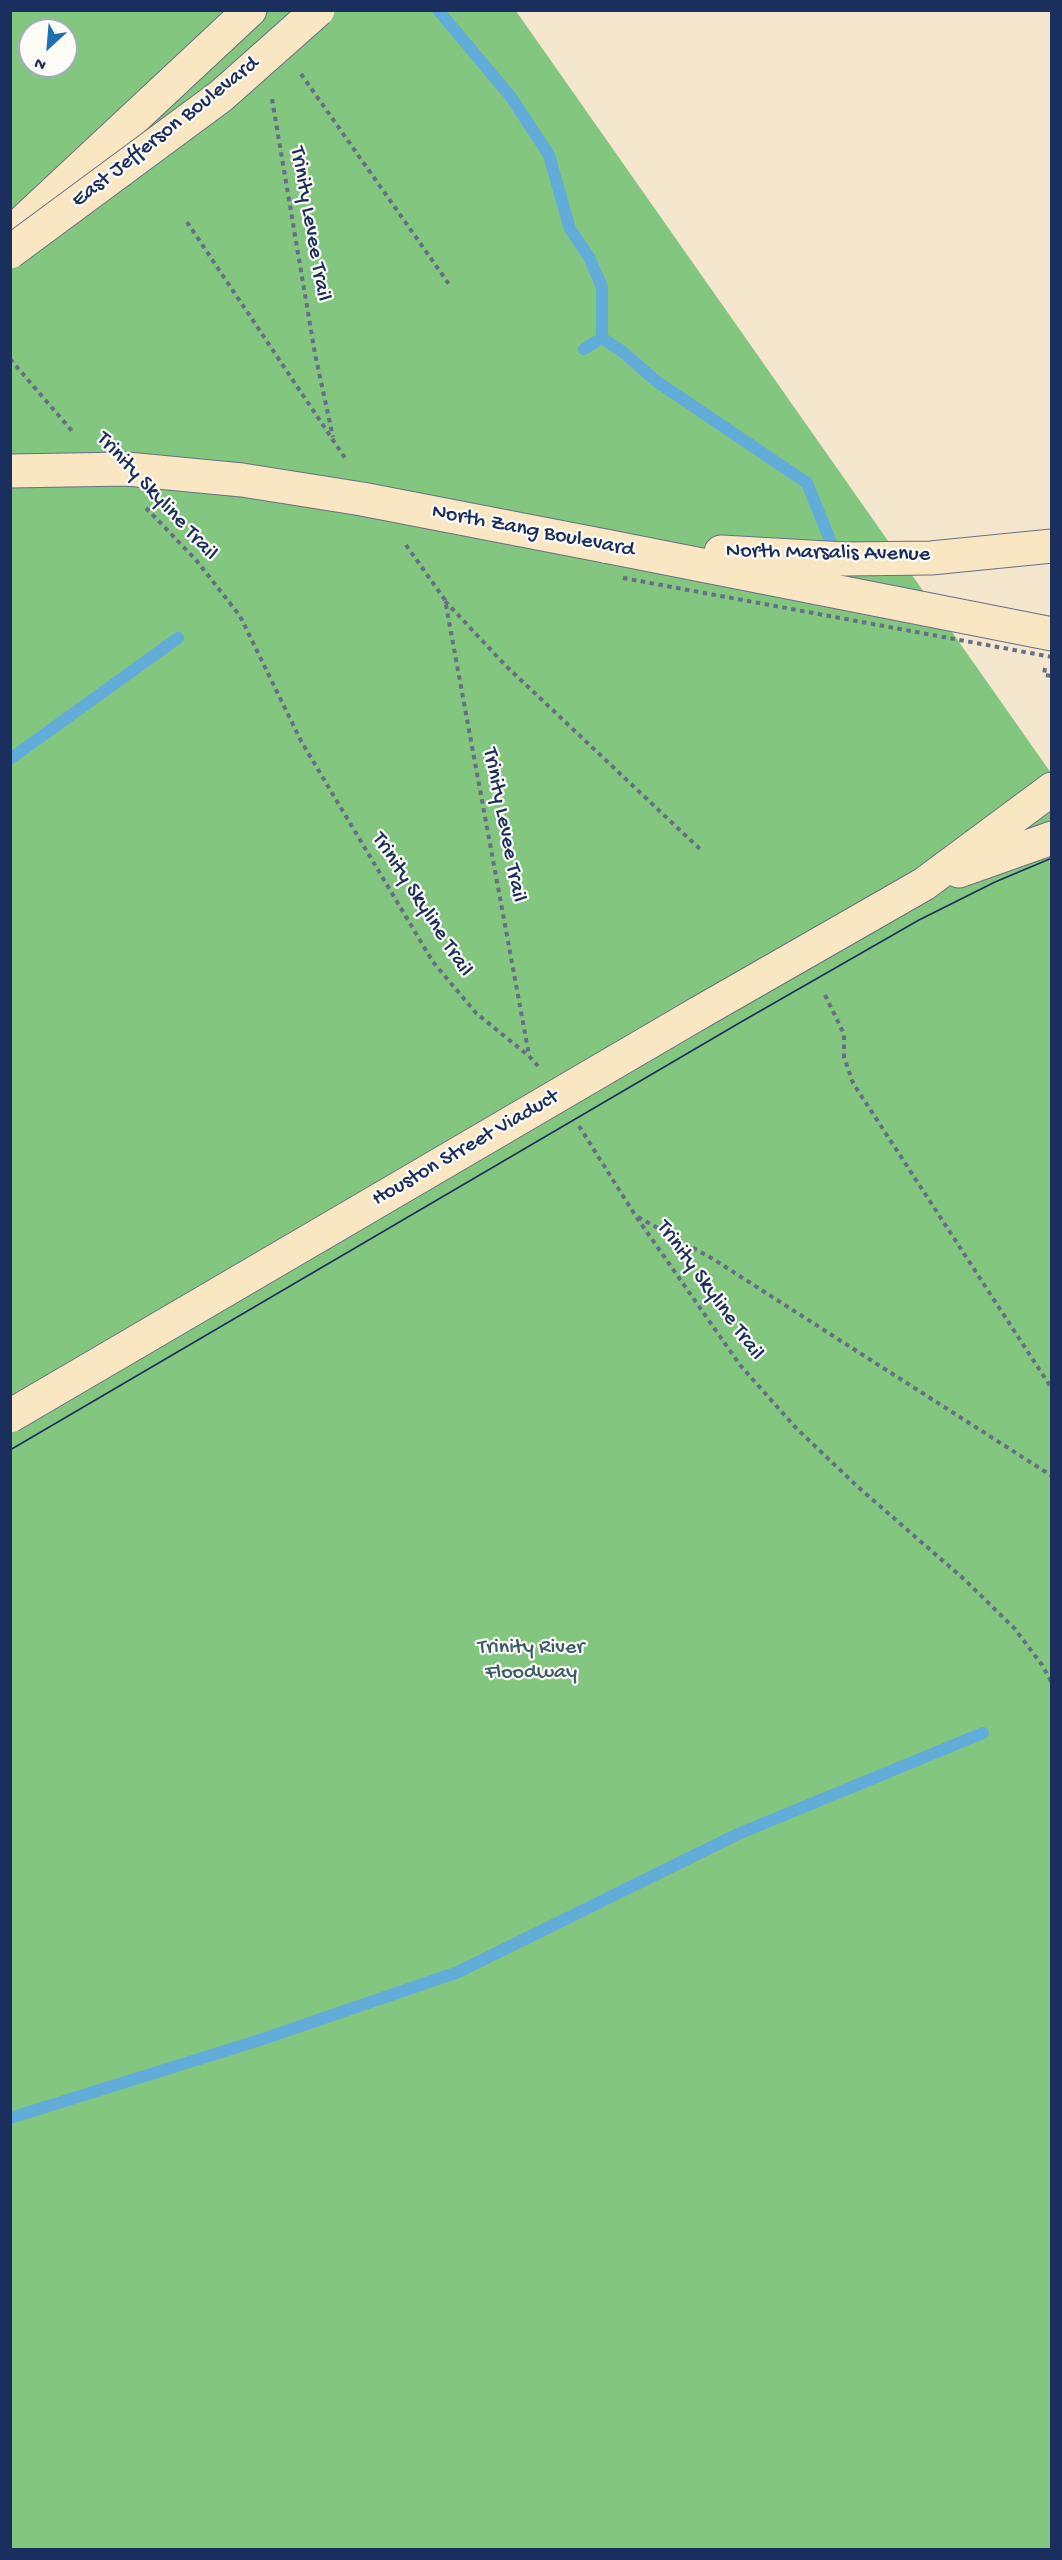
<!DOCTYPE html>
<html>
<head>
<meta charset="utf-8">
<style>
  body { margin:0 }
  #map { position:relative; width:1062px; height:2560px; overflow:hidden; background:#f5e6ce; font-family:"Gochi Hand",sans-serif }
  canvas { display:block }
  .frame { position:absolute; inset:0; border:12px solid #1b2f5e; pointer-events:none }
  .north { position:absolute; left:18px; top:18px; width:60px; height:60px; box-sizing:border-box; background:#fdfcf7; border:2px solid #a3aaba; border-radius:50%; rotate:206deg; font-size:16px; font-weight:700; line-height:24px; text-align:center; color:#1b2f5e }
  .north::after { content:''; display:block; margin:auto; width:21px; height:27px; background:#1f6fb2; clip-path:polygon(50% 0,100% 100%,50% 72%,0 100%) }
</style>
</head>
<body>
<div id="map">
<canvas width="1062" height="2560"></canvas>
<div class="frame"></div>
<div class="north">N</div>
</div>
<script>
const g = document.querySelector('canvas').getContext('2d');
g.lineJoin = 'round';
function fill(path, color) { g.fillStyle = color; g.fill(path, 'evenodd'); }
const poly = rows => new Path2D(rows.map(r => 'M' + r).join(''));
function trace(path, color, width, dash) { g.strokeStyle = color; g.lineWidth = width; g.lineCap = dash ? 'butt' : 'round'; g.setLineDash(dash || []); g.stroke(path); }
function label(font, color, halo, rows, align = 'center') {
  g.font = font + ' "Gochi Hand",sans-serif'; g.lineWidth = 4.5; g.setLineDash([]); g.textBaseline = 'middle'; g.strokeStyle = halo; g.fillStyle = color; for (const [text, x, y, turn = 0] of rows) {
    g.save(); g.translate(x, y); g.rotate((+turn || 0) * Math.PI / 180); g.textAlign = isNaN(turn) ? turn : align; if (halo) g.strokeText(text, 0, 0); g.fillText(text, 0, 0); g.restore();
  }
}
const green = poly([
  [11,11,516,11,1051,773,1051,2549,11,2550],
  [30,30,66,30,66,66,30,66]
]);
const stream = poly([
  [438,10,511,97,549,155,570,229,589,257,602,287,602,338],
  [602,338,623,352,656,381,807,483,830,540],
  [584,349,602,338],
  [10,759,178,638],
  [10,2118,260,2040,458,1972,738,1834,983,1733]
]);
const path = poly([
  [301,74,451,287],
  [272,99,315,354,333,437],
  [187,222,345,458],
  [10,359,72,431],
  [146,508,196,560,240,616,301,741,433,962,476,1013,529,1056,538,1066],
  [406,545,445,600,529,1055],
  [445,601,506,666,701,850],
  [1045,668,1044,675,1052,676],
  [825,995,844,1034,844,1057,853,1083,1052,1389],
  [579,1126,635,1215,740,1365,796,1428,858,1487,965,1580,1015,1629,1042,1665,1052,1683],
  [638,1217,713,1259,1052,1476]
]);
const secondary = poly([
  [10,234,250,10],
  [605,546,1052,634],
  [721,552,845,559,931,558,1052,546],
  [959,871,1052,838],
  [697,1014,924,884,1052,789]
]);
const tram = poly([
  [10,1450,741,1022,919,920,995,882,1052,858]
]);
const pathBridge = poly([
  [623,578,1052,657]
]);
const secondaryBridge = poly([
  [10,252,221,96,318,10],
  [10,471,127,469,242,480,362,499,605,546],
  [10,1416,697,1014]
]);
const streetNames = [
  ["East Jefferson Boulevard",166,133,-38],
  ["Trinity Levee Trail",309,224,80],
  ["Trinity Skyline Trail",156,497,47],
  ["North Zang Boulevard",533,532,11],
  ["North Marsalis Avenue",828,554,1],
  ["Trinity Levee Trail",503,825,79],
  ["Trinity Skyline Trail",421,905,57],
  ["Houston Street Viaduct",466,1149,-30],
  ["Trinity Skyline Trail",709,1291,54]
];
const parkNames = [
  ["Trinity River",531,1649],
  ["Floodway",531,1674]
];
fill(green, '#83c680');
trace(stream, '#62acda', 12);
trace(secondary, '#676f85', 35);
trace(path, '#676f85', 4, [4.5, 4.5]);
trace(secondary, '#f9e7c3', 33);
trace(tram, '#1b2f5e', 1.5);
trace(secondaryBridge, '#676f85', 35, []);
trace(pathBridge, '#676f85', 4, [4.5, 4.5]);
trace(secondaryBridge, '#f9e7c3', 33);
label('22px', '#1b2f5e', '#fdfcf7', streetNames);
label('22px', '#3a5c68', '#fdfcf7', parkNames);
</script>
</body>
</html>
